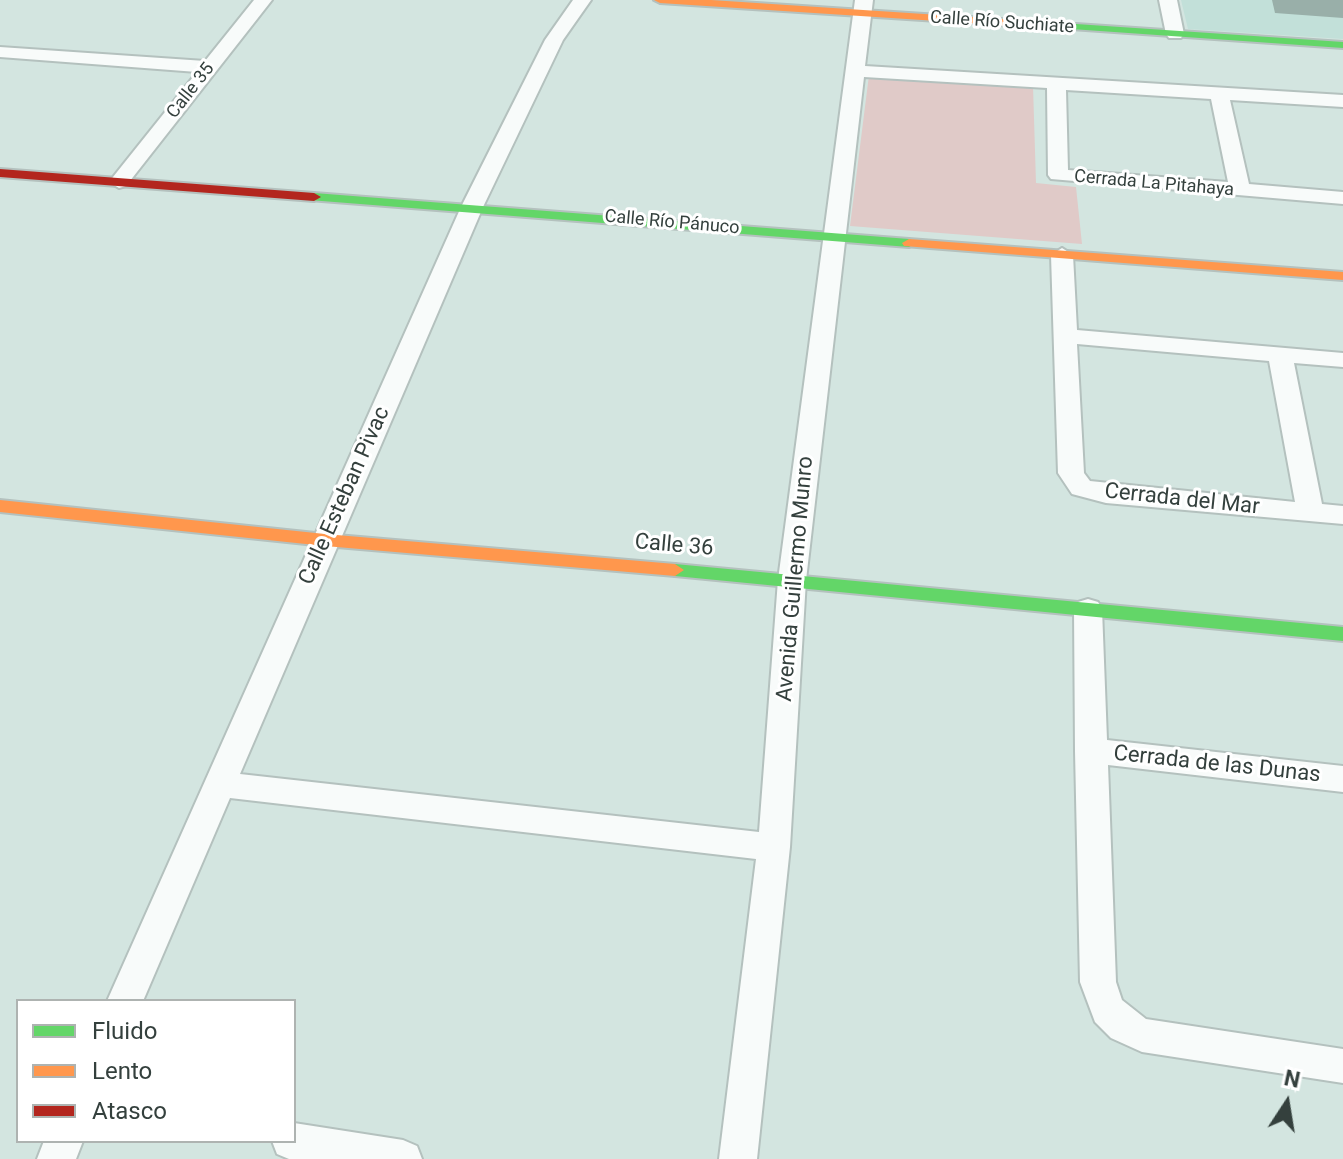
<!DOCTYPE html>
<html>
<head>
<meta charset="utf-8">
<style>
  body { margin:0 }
  #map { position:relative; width:1343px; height:1159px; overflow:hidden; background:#d3e5e0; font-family:Roboto,sans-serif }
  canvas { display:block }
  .legend { position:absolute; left:16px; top:999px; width:280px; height:144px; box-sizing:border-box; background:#fff; border:2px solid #aeb3b1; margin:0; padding:10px 14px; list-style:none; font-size:24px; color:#34403d }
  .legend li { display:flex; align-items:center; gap:16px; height:40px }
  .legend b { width:40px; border:2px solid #aeb3b1 }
  .north { position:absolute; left:1247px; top:1063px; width:80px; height:80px; -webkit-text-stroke:6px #fff; paint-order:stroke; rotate:12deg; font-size:22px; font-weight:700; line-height:32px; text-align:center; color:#34403d }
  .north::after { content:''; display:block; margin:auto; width:28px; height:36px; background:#34403d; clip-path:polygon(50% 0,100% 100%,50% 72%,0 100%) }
</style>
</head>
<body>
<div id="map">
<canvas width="1343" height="1159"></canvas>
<ul class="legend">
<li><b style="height:10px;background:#63d668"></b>Fluido</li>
<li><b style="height:10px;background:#ff974d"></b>Lento</li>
<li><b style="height:10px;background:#b3261e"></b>Atasco</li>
</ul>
<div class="north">N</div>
</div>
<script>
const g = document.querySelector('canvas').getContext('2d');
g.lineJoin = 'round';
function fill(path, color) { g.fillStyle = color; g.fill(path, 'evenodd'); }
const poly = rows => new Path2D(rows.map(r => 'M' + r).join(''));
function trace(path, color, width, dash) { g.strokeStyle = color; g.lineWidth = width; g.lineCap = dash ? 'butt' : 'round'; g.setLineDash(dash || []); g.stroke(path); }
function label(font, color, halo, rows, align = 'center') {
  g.font = font + ' Roboto,sans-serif'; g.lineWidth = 6; g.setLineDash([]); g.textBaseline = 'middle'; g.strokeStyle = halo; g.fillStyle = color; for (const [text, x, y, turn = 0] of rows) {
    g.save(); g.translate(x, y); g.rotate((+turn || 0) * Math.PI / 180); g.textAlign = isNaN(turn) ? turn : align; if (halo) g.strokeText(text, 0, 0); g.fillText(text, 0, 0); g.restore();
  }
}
const built = poly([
  [1181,0,1343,0,1343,39,1188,29]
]);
const green = poly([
  [869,75,1033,86,1036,183,1076,187,1082,244,850,226]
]);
const street = poly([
  [254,0,272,0,126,186,119,188,109,182,197,72,0,57,0,47,205,61,254,0],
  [573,0,591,0,563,40,483,207,240,774,759,832,778,580,855,0,873,0,865,66,1343,95,1343,107,1230,100,1249,184,1343,192,1343,204,1051,179,1048,175,1047,88,864,77,806,580,790,847,757,1159,719,1159,756,859,230,798,143,1001,107,1001,461,207,545,40,573,0],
  [1066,90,1211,99,1228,182,1068,170,1066,90],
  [1159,0,1177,0,1184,34,1181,38,1169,38,1166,34,1159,0],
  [1062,248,1073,255,1077,330,1343,353,1343,367,1294,363,1322,504,1343,506,1343,524,1106,503,1072,494,1058,473,1051,255,1062,248],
  [1077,344,1269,361,1295,502,1090,481,1084,473,1077,344],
  [1088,599,1098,602,1102,609,1107,740,1343,766,1343,792,1108,765,1116,982,1122,1000,1146,1019,1343,1049,1343,1083,1142,1052,1111,1038,1095,1022,1080,982,1075,751,1074,609,1078,602,1088,599],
  [294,1123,403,1140,417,1146,422,1159,289,1159,277,1154,272,1141,294,1141,294,1123],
  [44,1141,83,1141,76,1159,37,1159,44,1141]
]);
const fast = poly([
  [1061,23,1343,42,1343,48,1057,28,1055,26,1061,23],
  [314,193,909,239,916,243,909,247,309,200,307,197,314,193],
  [675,564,1343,627,1343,641,675,576,666,570,675,564]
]);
const slow = poly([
  [654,0,711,0,1061,23,1067,26,1061,29,660,3,654,0],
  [909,239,1343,272,1343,280,904,246,902,243,909,239],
  [0,500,325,534,675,564,684,570,675,576,325,546,0,512,0,500]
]);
const jam = poly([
  [0,169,314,193,321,197,314,201,0,177,0,169]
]);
const wall = poly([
  [1272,0,1343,0,1343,18,1275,13]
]);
const farStreetnames = [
  ["Calle Río Suchiate",1002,23,4],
  ["Calle 35",191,91,-52],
  ["Cerrada La Pitahaya",1154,184,5],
  ["Calle Río Pánuco",672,223,5]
];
const streetNames = [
  ["Calle Esteban Pivac",345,496,-66],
  ["Cerrada del Mar",1182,500,6],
  ["Calle 36",674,546,5],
  ["Avenida Guillermo Munro",796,579,-85],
  ["Cerrada de las Dunas",1217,765,6]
];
fill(built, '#c2e0d9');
fill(green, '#e0cac8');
trace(street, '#b4c1be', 4);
trace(fast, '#b4c1be', 4);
trace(slow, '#b4c1be', 4);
trace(jam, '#b4c1be', 4);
fill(street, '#f8fbfa');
fill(fast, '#63d668');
fill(slow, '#ff974d');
fill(jam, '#b3261e');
fill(wall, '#99afa9');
label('18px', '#34403d', '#fff', farStreetnames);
label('22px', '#34403d', '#fff', streetNames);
</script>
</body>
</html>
